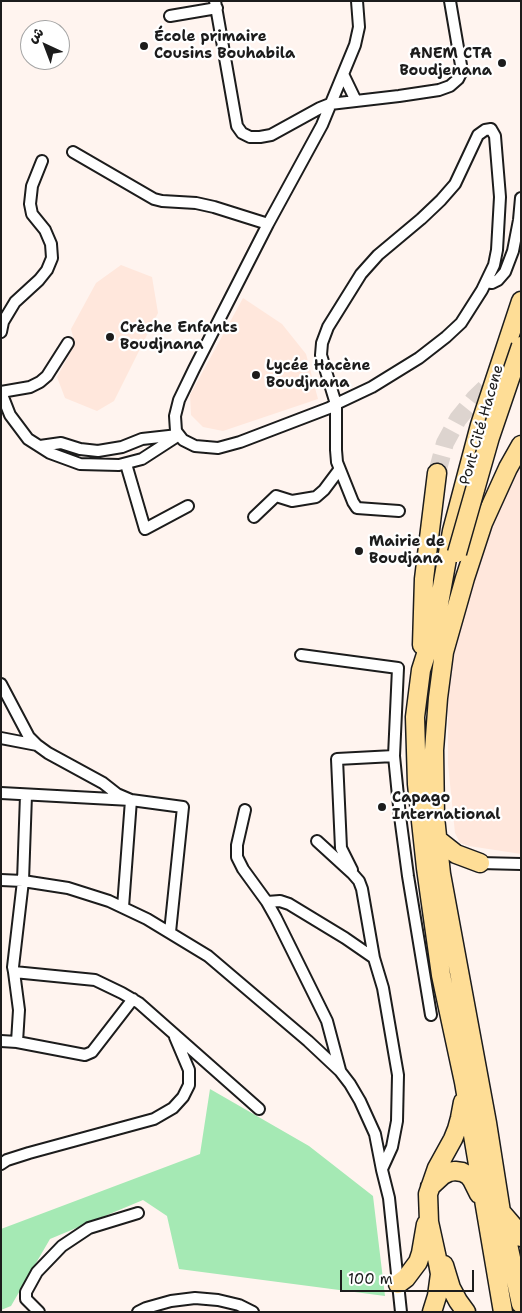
<!DOCTYPE html>
<html>
<head>
<meta charset="utf-8">
<style>
  body { margin:0 }
  #map { position:relative; width:522px; height:1313px; overflow:hidden; background:#fff4ef; font-family:"Shantell Sans","Playpen Sans Arabic",sans-serif }
  canvas { display:block }
  .frame { position:absolute; inset:0; border:2px solid #1c1c1c; pointer-events:none }
  .north { position:absolute; left:20px; top:20px; width:50px; height:50px; box-sizing:border-box; background:#fff; border:1px solid #a4a4a4; border-radius:50%; rotate:317deg; font-size:14px; font-weight:700; line-height:20px; text-align:center; color:#1c1c1c }
  .north::after { content:''; display:block; margin:auto; width:18px; height:22px; background:#1c1c1c; clip-path:polygon(50% 0,100% 100%,50% 72%,0 100%) }
  .scale { position:absolute; left:340px; top:1270px; width:134px; height:22px; box-sizing:border-box; border:2px solid #1c1c1c; border-top:0; padding-left:6px; font-size:15px; line-height:18px; white-space:nowrap; color:#1c1c1c; -webkit-text-stroke:4px #fff; paint-order:stroke }
</style>
</head>
<body>
<div id="map">
<canvas width="522" height="1313"></canvas>
<div class="frame"></div>
<div class="north">ش</div>
<div class="scale">100 m</div>
</div>
<script>
const g = document.querySelector('canvas').getContext('2d');
g.lineJoin = 'round';
function fill(path, color) { g.fillStyle = color; g.fill(path, 'evenodd'); }
const poly = rows => new Path2D(rows.map(r => 'M' + r).join(''));
function trace(path, color, width, dash) { g.strokeStyle = color; g.lineWidth = width; g.lineCap = dash ? 'butt' : 'round'; g.setLineDash(dash || []); g.stroke(path); }
function label(font, color, halo, rows, align = 'center') {
  g.font = font + ' "Shantell Sans",sans-serif'; g.lineWidth = 4.5; g.setLineDash([]); g.textBaseline = 'middle'; g.strokeStyle = halo; g.fillStyle = color; for (const [text, x, y, turn = 0] of rows) {
    g.save(); g.translate(x, y); g.rotate((+turn || 0) * Math.PI / 180); g.textAlign = isNaN(turn) ? turn : align; if (halo) g.strokeText(text, 0, 0); g.fillText(text, 0, 0); g.restore();
  }
}
const built = poly([
  [121,265,152,277,158,313,114,401,97,411,65,398,57,377,75,344,71,329,96,283],
  [243,298,282,324,306,354,318,399,223,431,203,427,191,415,190,395],
  [521,460,521,854,469,846,460,843,455,833,448,764,448,682,458,617,488,530]
]);
const green = poly([
  [210,1089,309,1146,373,1196,385,1296,179,1269,167,1216,143,1200,50,1239,11,1306,1,1310,1,1229,200,1154]
]);
const highwayTunnel = poly([
  [437,473,445,443,458,419,475,398,498,376]
]);
const street = poly([
  [215,1,237,126,242,133,250,137,260,137,271,135,320,108,330,104,399,96,439,90,450,86,458,79,462,71,450,1],
  [357,1,359,27,355,45,322,125,268,224,194,369,179,400,175,416,176,431,183,440,195,446,218,448,240,442,329,408,336,404,372,387,419,358,446,337,461,323,482,290,494,265,497,250,500,197,495,136,491,129,485,130,478,135,455,184,441,200,421,219,378,255,361,274,328,327,322,343,321,355,336,404,336,450,337,462,353,502,357,508,399,511],
  [170,16,217,8],
  [343,74,356,101],
  [73,152,154,199,162,201,196,203,214,207,268,224],
  [486,282,492,283,498,280,505,272,513,251,519,220,521,198],
  [1,332,3,322,15,302,39,280,47,270,52,258,51,244,45,230,32,214,30,204,32,186,42,161],
  [1,392,10,415,28,439,50,453,80,464,119,465,142,459,179,435],
  [1,392,30,387,40,382,47,376,68,343],
  [40,446,61,443,80,449,98,451,122,447,142,439,178,435],
  [126,464,145,529,188,506],
  [254,517,276,496,292,501,316,497,324,490,339,470],
  [301,655,398,668,394,756,400,816,408,876,431,1015],
  [1,684,29,737,37,745,48,753,103,783,117,794,131,800,123,907],
  [1,738,37,745],
  [1,793,131,800,183,807,170,932],
  [26,795,23,881,13,967,14,972,95,980,122,993,139,1003,259,1109],
  [245,810,237,845,237,857,243,869,267,902,276,918,327,1021,340,1070],
  [317,841,352,873,359,881,362,889,374,958,383,988,398,1075,397,1121,392,1147,382,1169],
  [480,863,521,864],
  [352,870,341,848,337,759,394,756],
  [1,880,23,881,68,888,109,901,147,919,208,956,308,1041,340,1071,350,1084,360,1101,375,1134,382,1170,389,1198,401,1312],
  [267,902,280,901,289,904,345,938,374,958],
  [14,972,19,1010,17,1042],
  [1,1041,17,1042,85,1055,92,1052,133,999],
  [1,1164,7,1160,29,1153,154,1119,173,1108,183,1097,189,1085,189,1070,175,1037],
  [39,1312,26,1299,26,1292,37,1272,62,1246,89,1228,138,1213],
  [138,1312,146,1308,171,1301,195,1298,218,1300,239,1305,253,1312]
]);
const highway = poly([
  [521,445,508,468,483,523,465,578,444,652,438,698,434,750,435,817,441,874,487,1123,501,1212,521,1304],
  [422,645,424,579,437,473],
  [437,839,456,854,480,863],
  [430,1187,443,1175,449,1172,455,1171,462,1172,468,1175,472,1180,479,1194],
  [503,1214,515,1228,521,1237],
  [444,1265,451,1288,458,1301,466,1312],
  [398,1284,406,1278,418,1262,421,1253,426,1224],
  [432,1312,437,1296,440,1274,438,1263,429,1222,428,1194,437,1168,453,1139,457,1129,460,1118,463,1102],
  [503,1312,464,1082,441,975,426,868,417,784,415,717,421,670,435,626,452,531,480,425,521,301]
]);
const highwayBridge = poly([
  [457,553,490,437,521,346]
]);
const markers = [
  [144,46,5,"#1c1c1c"],
  [502,63,5,"#1c1c1c"],
  [110,337,5,"#1c1c1c"],
  [256,375,5,"#1c1c1c"],
  [359,551,5,"#1c1c1c"],
  [382,807,5,"#1c1c1c"]
];
const poiNames = [
  ["École primaire",154,37],
  ["Cousins Bouhabila",154,54],
  ["ANEM CTA",492,54,"right"],
  ["Boudjenana",492,71,"right"],
  ["Crèche Enfants",120,328],
  ["Boudjnana",120,345],
  ["Lycée Hacène",266,366],
  ["Boudjnana",266,383],
  ["Mairie de",369,542],
  ["Boudjana",369,559],
  ["Capago",392,798],
  ["International",392,815]
];
const streetNames = [
  ["Pont Cité Hacene",482,425,-74]
];
fill(built, '#ffe7dc');
fill(green, '#a5e9b4');
trace(highwayTunnel, '#ddd4cf', 18, [18, 9]);
trace(street, '#1c1c1c', 14);
trace(highway, '#1c1c1c', 21);
trace(street, '#fff', 10);
trace(highway, '#fedd96', 18);
trace(highwayBridge, '#1c1c1c', 21, []);
trace(highwayBridge, '#fedd96', 18);
for (const [x, y, r, color] of markers) { const dot = new Path2D(); dot.arc(x, y, r, 0, 2 * Math.PI); g.fillStyle = color; g.fill(dot); trace(dot, '#fff', 2); }
label('bold 15px', '#1c1c1c', '#fff', poiNames, 'left');
label('15px', '#1c1c1c', '#fff', streetNames);
</script>
</body>
</html>
